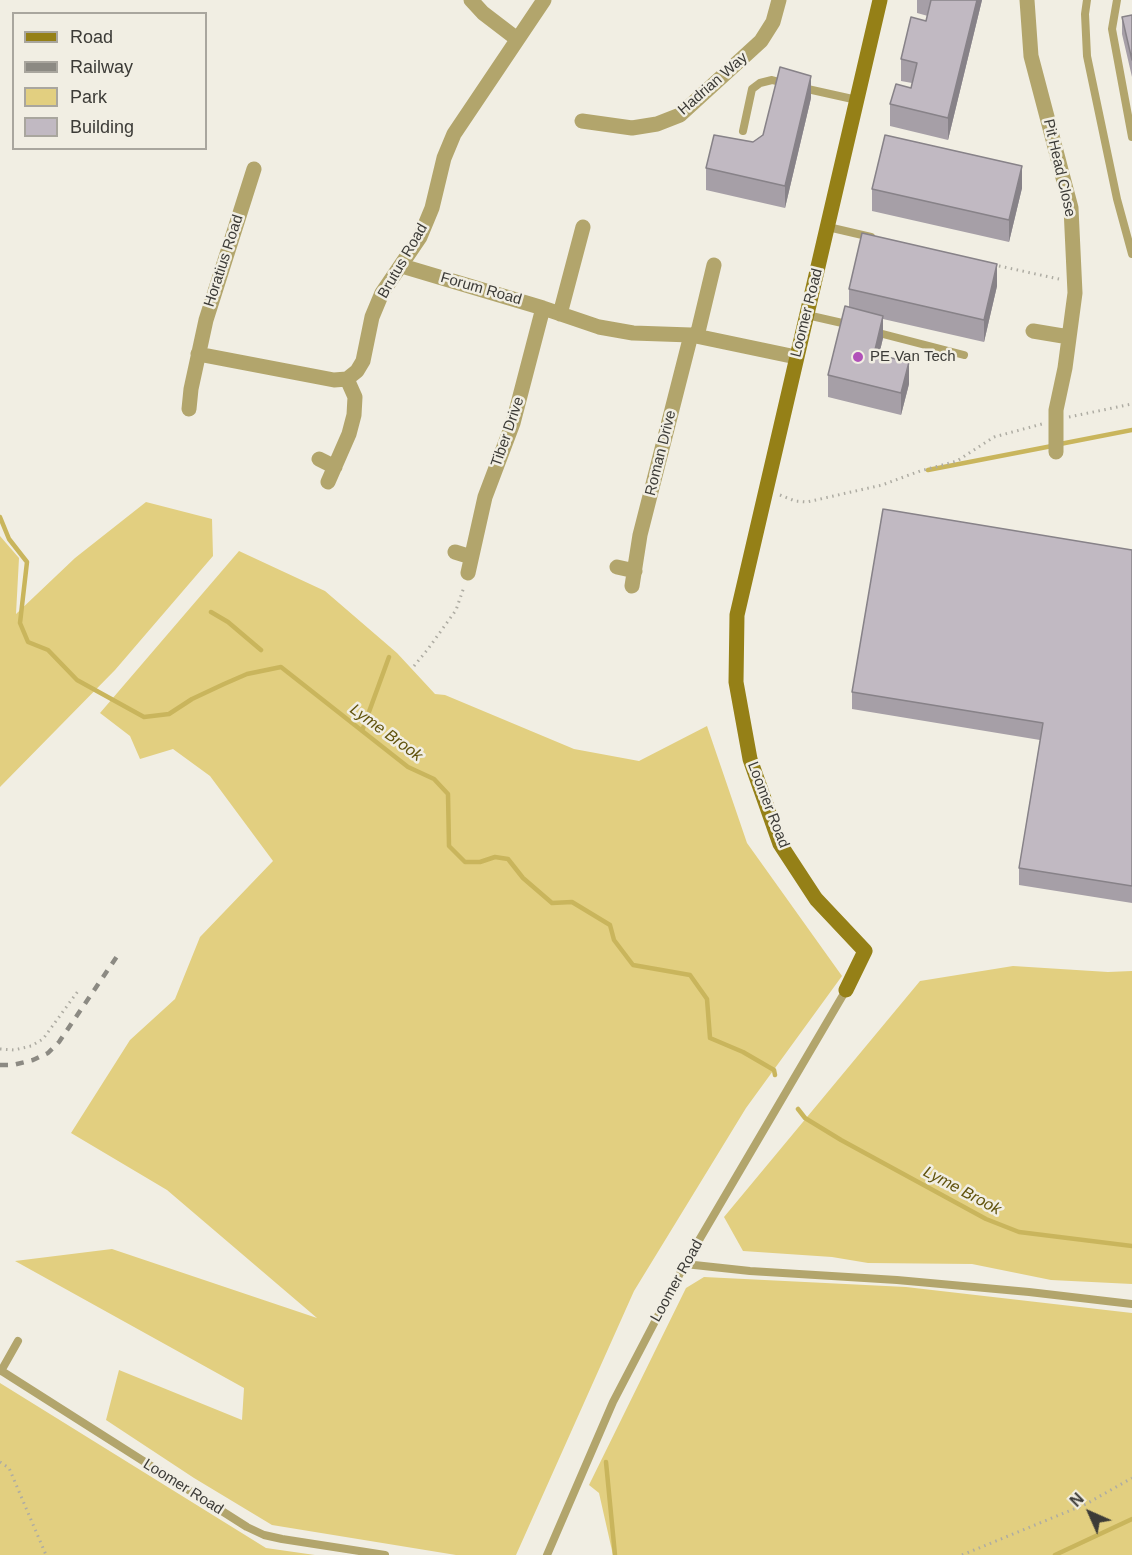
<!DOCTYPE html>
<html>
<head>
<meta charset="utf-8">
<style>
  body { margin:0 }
  #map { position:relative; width:1132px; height:1555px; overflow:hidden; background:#f1eee3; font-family:Arial,sans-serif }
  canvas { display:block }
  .legend { position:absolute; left:12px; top:12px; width:195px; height:138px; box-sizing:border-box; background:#f1eee3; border:2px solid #a9a69e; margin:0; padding:8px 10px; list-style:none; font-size:18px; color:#3c3b37 }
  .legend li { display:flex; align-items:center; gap:12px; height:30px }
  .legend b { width:30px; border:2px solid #a9a69e }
  .north { position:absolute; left:1060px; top:1483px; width:60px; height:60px; -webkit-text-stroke:4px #f1eee3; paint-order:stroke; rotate:315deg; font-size:16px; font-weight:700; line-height:24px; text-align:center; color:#3c3b37 }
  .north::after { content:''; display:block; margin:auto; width:21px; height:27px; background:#3c3b37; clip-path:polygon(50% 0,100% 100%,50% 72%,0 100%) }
</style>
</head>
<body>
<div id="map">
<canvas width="1132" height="1555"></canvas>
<ul class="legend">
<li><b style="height:8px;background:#958017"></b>Road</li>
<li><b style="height:8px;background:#8c8a83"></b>Railway</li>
<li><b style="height:16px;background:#e2cf80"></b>Park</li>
<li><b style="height:16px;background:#c1b9c2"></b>Building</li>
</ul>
<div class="north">N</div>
</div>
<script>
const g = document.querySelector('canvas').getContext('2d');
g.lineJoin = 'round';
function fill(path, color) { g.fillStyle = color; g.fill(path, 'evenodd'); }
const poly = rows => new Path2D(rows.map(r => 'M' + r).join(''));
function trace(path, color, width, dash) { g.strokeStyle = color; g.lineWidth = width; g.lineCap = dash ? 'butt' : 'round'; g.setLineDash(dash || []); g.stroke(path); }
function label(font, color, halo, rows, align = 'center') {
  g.font = font + ' Arial,sans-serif'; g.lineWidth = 5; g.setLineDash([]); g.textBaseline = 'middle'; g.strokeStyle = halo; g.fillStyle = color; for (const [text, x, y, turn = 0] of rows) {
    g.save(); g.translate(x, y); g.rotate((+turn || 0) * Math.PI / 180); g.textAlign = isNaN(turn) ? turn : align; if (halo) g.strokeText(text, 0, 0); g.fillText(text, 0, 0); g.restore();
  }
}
const green = poly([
  [146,502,212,519,213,556,115,670,0,787,0,536,19,558,16,614,75,558],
  [239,551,325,591,397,653,435,694,445,695,574,749,639,761,707,726,747,843,842,976,746,1108,634,1291,516,1555,456,1555,272,1525,194,1478,106,1420,119,1370,242,1420,244,1388,15,1261,112,1249,317,1318,167,1190,71,1133,130,1040,175,999,200,937,273,861,210,776,173,749,140,759,130,736,100,713],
  [1013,966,1108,972,1132,971,1132,1284,1051,1280,972,1264,868,1263,832,1257,743,1251,724,1217,920,981],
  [704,1277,906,1287,1132,1313,1132,1555,613,1555,599,1493,589,1485,686,1288],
  [0,1383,266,1548,315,1555,0,1555]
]);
const stream = poly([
  [1060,444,1132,430],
  [928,470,1052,446],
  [0,517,9,539,27,562,20,623,28,642,48,650,77,680,144,717,169,714,192,699,224,684,247,674,281,667,408,767,434,779,448,794,449,846,465,862,480,862,495,857,508,859,523,878,552,903,572,902,610,925,614,940,633,965,690,975,707,999,710,1038,743,1052,774,1070,775,1075],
  [211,612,228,622,261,650],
  [362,731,389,657],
  [798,1109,805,1118,841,1140,986,1219,1019,1232,1132,1246],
  [606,1462,615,1555],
  [1055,1555,1132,1519]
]);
const path = poly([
  [999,266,1059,279],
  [1069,417,1132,404],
  [780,495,795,501,807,502,882,485,920,471,957,461,994,437,1042,424],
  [414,666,428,649,456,610,464,587],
  [0,1049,14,1050,31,1046,43,1039,78,991],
  [0,1462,9,1468,46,1555],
  [962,1555,1086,1504,1132,1478]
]);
const lane = poly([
  [1087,0,1085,14,1087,56,1117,199,1132,254],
  [1117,0,1112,29,1132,137],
  [803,88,857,100],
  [743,131,752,89,760,83,772,80,787,84],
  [828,227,871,237],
  [807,315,851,325],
  [875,332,964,355],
  [685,1264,750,1271,897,1280,1029,1292,1132,1304],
  [0,1370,247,1527,264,1535,282,1539,385,1555],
  [1,1371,18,1341],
  [547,1555,613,1402,685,1264,846,990]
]);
const street = poly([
  [471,0,483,13,517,39],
  [1027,0,1031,56,1071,208,1075,293,1065,368,1056,410,1056,452],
  [582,121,632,128,657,124,680,115,761,41,773,22,779,0],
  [402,266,543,308,599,327,633,333,691,335,796,357],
  [560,314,583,227],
  [1033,331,1069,337],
  [697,336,714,265],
  [198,354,334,380,347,379],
  [189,409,191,389,206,320,254,169],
  [319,459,335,467],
  [328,482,349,434,354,415,355,397,347,379,357,371,363,361,372,317,382,293,420,237,432,208,444,158,454,134,544,0],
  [455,552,471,557],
  [617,567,635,571],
  [468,573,485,497,513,423,543,308],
  [632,586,640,535,691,335]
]);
const secondary = poly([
  [846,990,865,951,816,899,780,844,750,759,736,682,737,615,880,0]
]);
const rail = poly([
  [0,1065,13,1065,33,1060,48,1053,59,1042,120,952]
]);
const wall = poly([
  [917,0,982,0,948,140,890,126,890,104,911,88,912,83,901,81,901,59,926,21,928,16,917,13],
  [1132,15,1132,77,1122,34,1122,17],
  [811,98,785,208,706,190,706,168,753,142],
  [1022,188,1009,242,872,211,872,189],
  [997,286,984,342,883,319,883,338,879,355,909,384,901,415,828,397,828,375,849,307,849,289],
  [1132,550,1132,903,1019,885,1019,868,1040,740,852,709,852,692]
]);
const shadedWall = poly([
  [977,0,982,0,948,140,948,118],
  [811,76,811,98,785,208,785,186],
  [1022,166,1022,188,1009,242,1009,220],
  [997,264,997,286,984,342,984,320],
  [883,316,883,338,874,376,874,354],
  [909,362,909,384,901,415,901,393]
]);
const building = poly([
  [931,0,977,0,948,118,890,104,896,84,911,88,917,63,901,59,911,17,926,21,931,0],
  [1132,15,1132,60,1122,17,1132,15],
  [780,67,811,76,785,186,706,168,714,135,753,142,763,135,780,67],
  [885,135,1022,166,1009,220,872,189,885,135],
  [862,233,997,264,984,320,849,289,862,233],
  [845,306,883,316,874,354,909,362,901,393,828,375,845,306],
  [883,509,1132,550,1132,886,1019,868,1043,723,852,692,883,509]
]);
const markers = [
  [858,357,6,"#b151b9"]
];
const streetNames = [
  ["Hadrian Way",713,84,-41],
  ["Pit Head Close",1059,168,77],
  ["Horatius Road",224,261,-72],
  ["Brutus Road",403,261,-60],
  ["Forum Road",481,289,16],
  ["Loomer Road",807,313,-76],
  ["Tiber Drive",508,432,-71],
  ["Roman Drive",661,453,-76],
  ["Loomer Road",768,805,69],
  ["Loomer Road",677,1281,-61],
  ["Loomer Road",183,1487,32]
];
const poiNames = [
  ["PE Van Tech",870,357]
];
const waterNames = [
  ["Lyme Brook",386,733,36],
  ["Lyme Brook",962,1191,28]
];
fill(green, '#e2cf80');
trace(stream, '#c9b55c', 4.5);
trace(path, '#aeaca3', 3, [1.5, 4.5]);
trace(lane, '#b2a56c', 8);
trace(street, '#b2a56c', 15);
trace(secondary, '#958017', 15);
trace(rail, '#8c8a83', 4.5, [8, 8]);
fill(wall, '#a69fa7');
fill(shadedWall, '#878288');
fill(building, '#c1b9c2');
trace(building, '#878288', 1.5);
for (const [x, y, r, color] of markers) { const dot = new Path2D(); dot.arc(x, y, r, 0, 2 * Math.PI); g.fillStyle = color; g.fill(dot); trace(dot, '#f1eee3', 2); }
label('15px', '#3c3b37', '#f1eee3', streetNames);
label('15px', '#3c3b37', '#f1eee3', poiNames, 'left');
label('italic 16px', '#61530d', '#f1eee3', waterNames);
</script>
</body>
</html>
